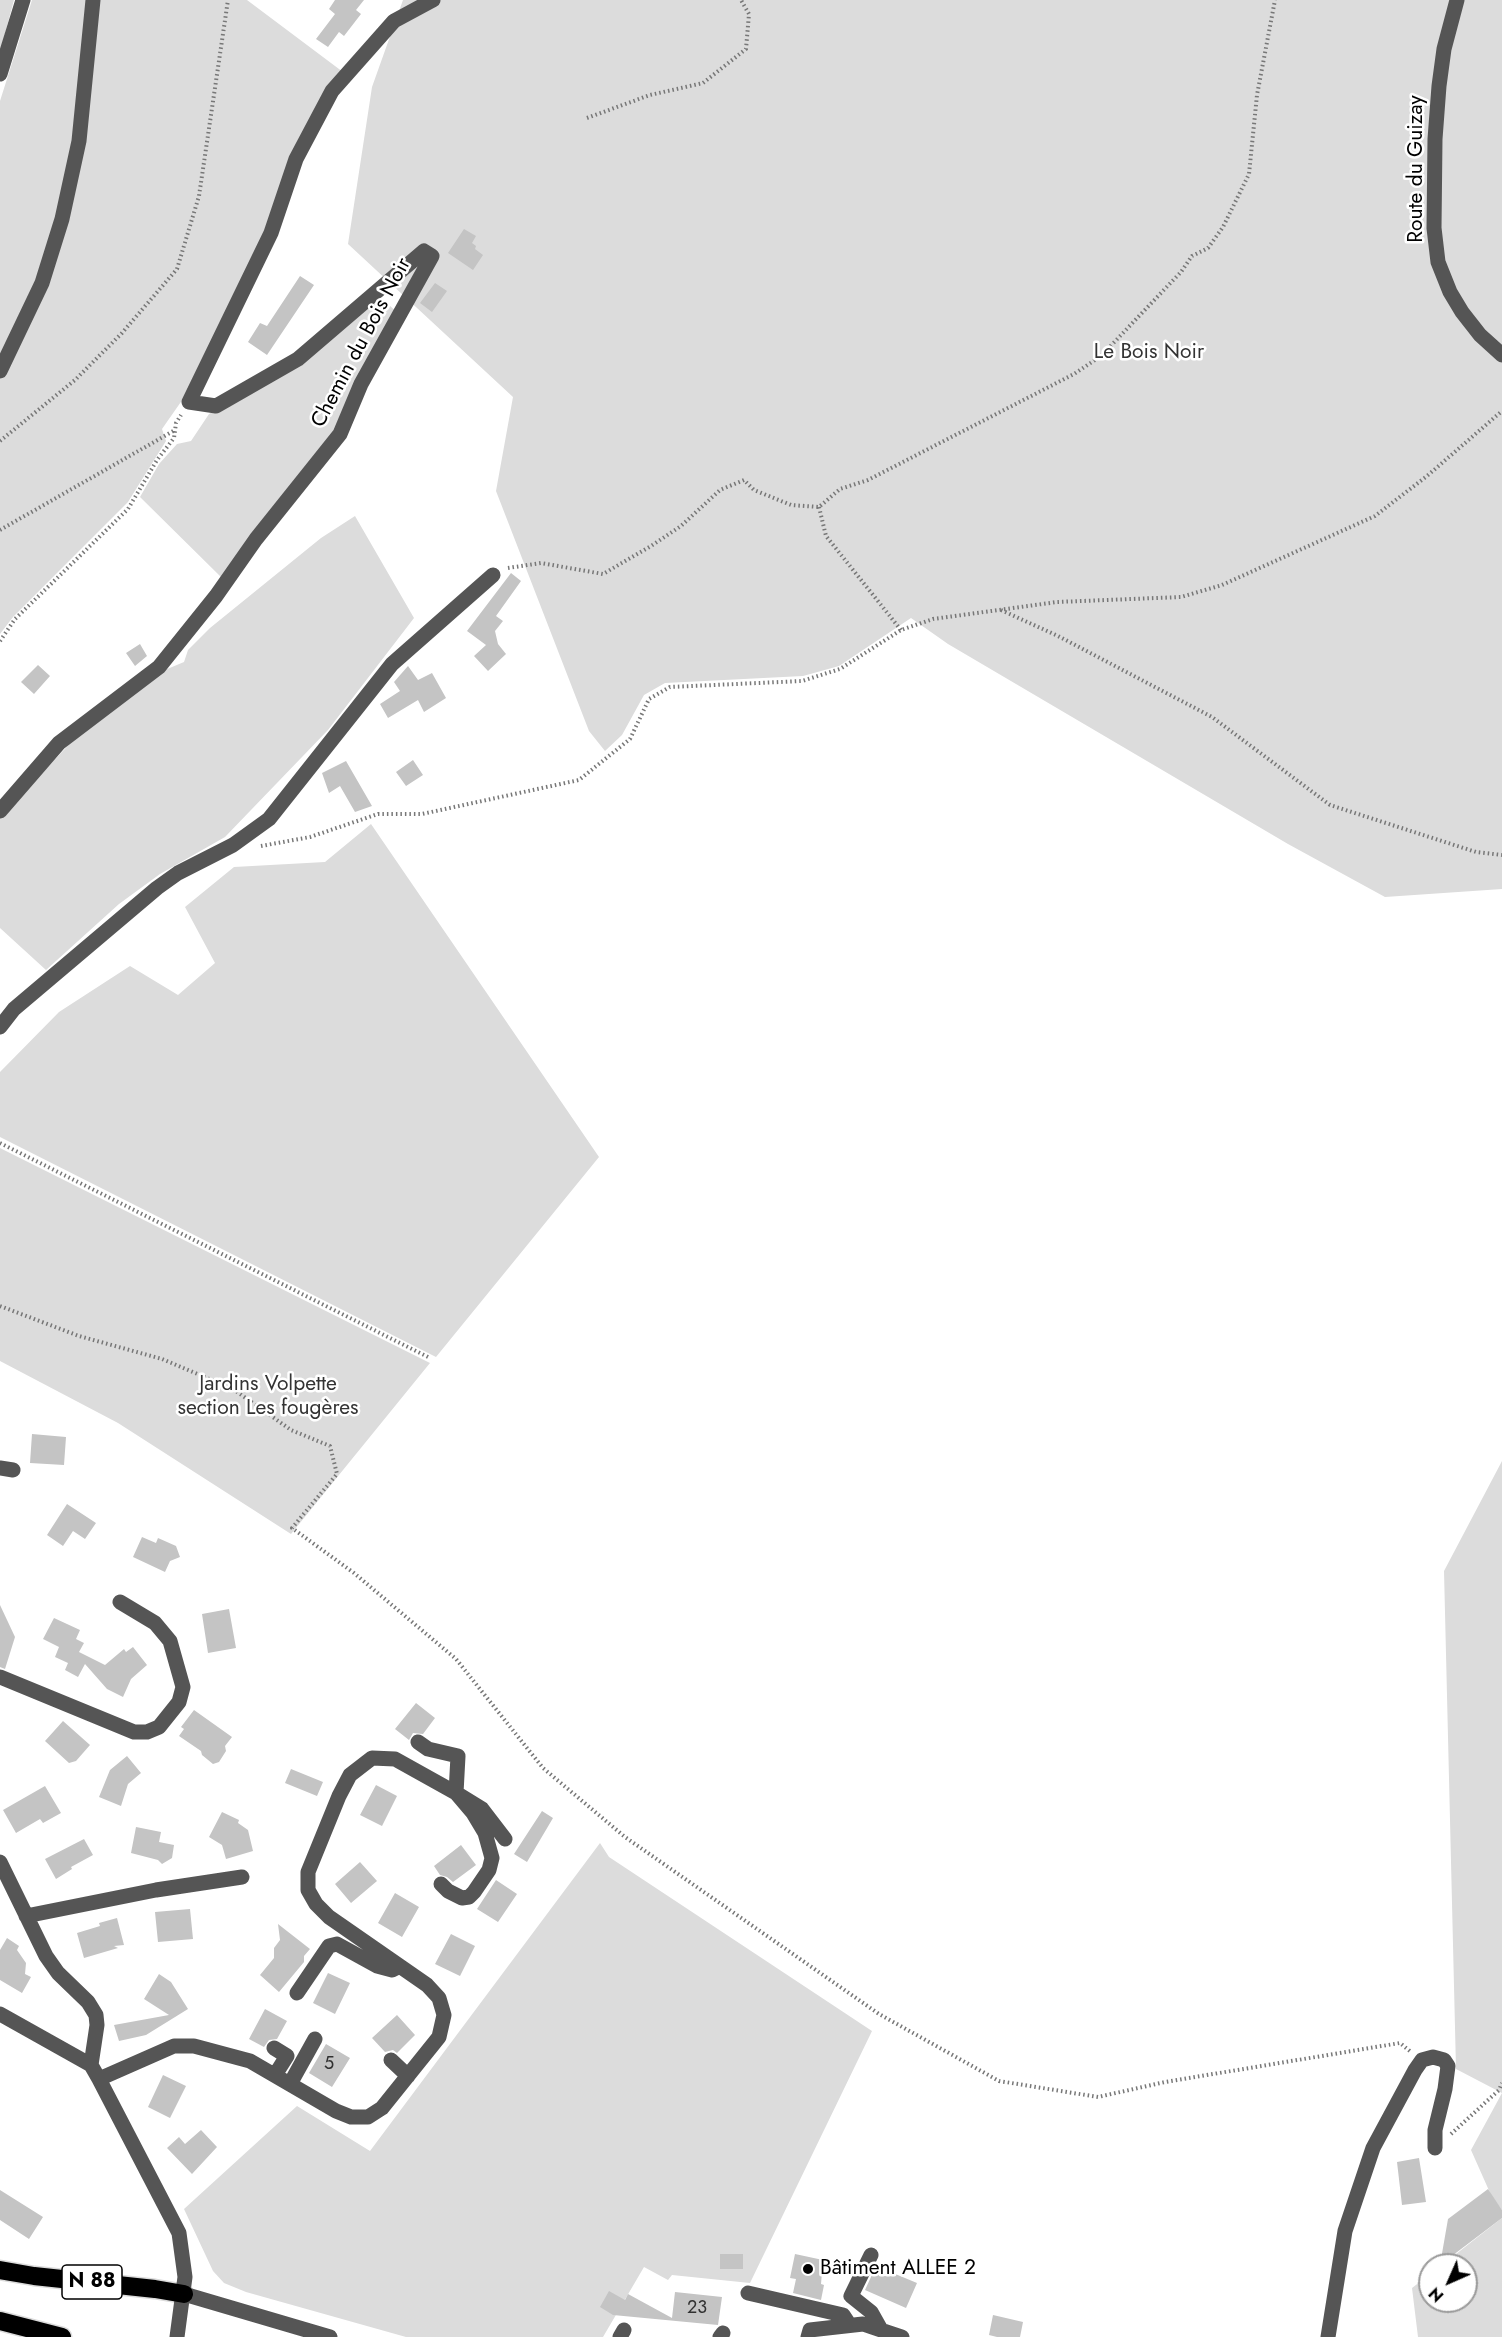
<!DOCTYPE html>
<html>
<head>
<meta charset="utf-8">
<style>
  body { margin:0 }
  #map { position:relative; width:1502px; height:2337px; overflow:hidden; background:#fff; font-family:Jost,sans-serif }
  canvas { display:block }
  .north { position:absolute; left:1418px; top:2253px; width:60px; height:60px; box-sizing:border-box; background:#fff; border:2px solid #999; border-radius:50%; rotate:225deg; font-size:16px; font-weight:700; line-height:24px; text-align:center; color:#000 }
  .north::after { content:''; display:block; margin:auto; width:21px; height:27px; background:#000; clip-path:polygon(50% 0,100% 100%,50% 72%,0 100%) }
</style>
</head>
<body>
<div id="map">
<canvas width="1502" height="2337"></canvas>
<div class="north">N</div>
</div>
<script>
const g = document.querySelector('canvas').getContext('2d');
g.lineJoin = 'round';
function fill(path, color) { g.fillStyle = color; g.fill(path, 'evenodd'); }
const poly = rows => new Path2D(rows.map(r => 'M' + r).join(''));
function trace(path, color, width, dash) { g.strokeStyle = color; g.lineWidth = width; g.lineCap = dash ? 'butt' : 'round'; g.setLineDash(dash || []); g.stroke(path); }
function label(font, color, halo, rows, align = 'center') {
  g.font = font + ' Jost,sans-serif'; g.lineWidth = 5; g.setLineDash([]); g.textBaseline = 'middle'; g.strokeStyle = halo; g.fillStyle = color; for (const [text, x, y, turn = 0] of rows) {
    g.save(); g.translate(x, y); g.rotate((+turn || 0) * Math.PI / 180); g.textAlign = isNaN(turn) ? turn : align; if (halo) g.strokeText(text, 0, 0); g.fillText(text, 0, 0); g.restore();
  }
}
const green = poly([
  [0,0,14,0,0,52],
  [32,0,247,0,343,72,199,376,162,429,166,441,128,502,13,617,0,634,0,101],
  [403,0,1502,0,1502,889,1385,897,1288,844,948,644,911,618,839,666,803,676,665,683,644,695,622,735,605,751,589,731,496,491,513,397,348,244,372,87],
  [381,298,398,313,337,430,223,579,140,497,159,464,177,444,191,441,209,414,318,350],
  [355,516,414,618,328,730,225,837,160,874,119,904,46,970,0,928,0,818,75,738,160,672,184,662,188,650,210,628,321,538],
  [371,824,599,1157,436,1357,0,1137,0,1072,59,1012,130,966,178,995,215,963,185,907,234,867,325,862],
  [0,1148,430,1363,291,1534,118,1423,0,1361],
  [1502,1461,1502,2210,1491,2195,1471,2150,1502,2093,1456,2069,1444,1571],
  [600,1843,609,1857,872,2031,750,2283,672,2275,668,2280,644,2267,603,2337,406,2337,246,2292,224,2283,213,2271,184,2209,297,2106,370,2151],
  [1502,2218,1502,2337,1418,2337,1412,2288,1430,2274,1430,2301,1466,2301,1466,2265,1442,2265]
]);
const building = poly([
  [335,0,364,0,356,10,361,14,344,36,339,32,328,47,316,39,335,14,329,9],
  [464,229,476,236,472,243,476,246,475,249,483,255,473,270,448,253],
  [300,276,314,285,267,355,248,342,260,323,267,326],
  [435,283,447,291,432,312,420,303],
  [511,573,521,581,496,616,503,621,495,631,498,644,506,654,488,671,474,656,486,645,467,631],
  [140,644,147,656,135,666,126,653],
  [38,665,50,676,34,694,21,682],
  [408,666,418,680,432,673,446,698,424,712,418,700,388,718,380,704,400,691,394,682],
  [413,760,423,775,406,786,396,772],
  [346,761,372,806,355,812,340,786,329,793,322,773],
  [32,1434,66,1437,64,1465,30,1463],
  [67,1504,96,1523,85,1539,73,1531,63,1546,47,1535],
  [142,1537,156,1543,158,1538,176,1546,180,1557,170,1561,165,1572,133,1557],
  [0,1605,15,1637,5,1669,0,1667],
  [229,1609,236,1648,208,1653,202,1614],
  [54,1618,80,1630,76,1639,84,1643,79,1652,105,1665,124,1649,126,1652,133,1647,147,1665,131,1679,123,1697,107,1689,85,1664,78,1677,65,1670,68,1663,55,1657,59,1647,43,1639],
  [416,1703,435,1718,423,1734,413,1733,409,1740,395,1729],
  [194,1710,232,1737,225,1746,226,1751,219,1762,213,1764,202,1755,201,1751,179,1736,184,1729,181,1727],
  [63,1721,90,1745,76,1761,69,1763,45,1741],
  [127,1756,141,1773,128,1784,121,1806,99,1797,110,1770],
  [291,1769,323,1782,317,1796,285,1783],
  [376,1785,397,1796,382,1826,360,1815],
  [45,1786,61,1813,43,1823,40,1819,16,1833,3,1810],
  [542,1811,553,1818,527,1862,514,1854],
  [222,1812,239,1820,238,1823,248,1830,253,1851,226,1859,222,1845,209,1837],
  [136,1827,161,1832,159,1842,174,1845,172,1858,162,1864,158,1860,131,1853],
  [84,1839,93,1855,71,1867,72,1869,56,1879,45,1859],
  [461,1845,476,1865,453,1882,447,1877,440,1875,434,1866],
  [360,1862,377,1881,351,1903,335,1884],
  [496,1880,517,1894,498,1922,477,1909],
  [395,1893,419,1907,402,1937,378,1923],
  [190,1909,193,1939,158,1942,155,1912],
  [117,1918,124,1945,114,1946,118,1948,84,1958,77,1933,100,1926,99,1923],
  [278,1924,310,1949,304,1956,304,1962,279,1992,260,1975,274,1958,274,1948,280,1940],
  [451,1934,475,1946,460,1976,435,1964],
  [7,1938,19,1946,17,1950,26,1963,25,1974,31,1977,22,1993,0,1980,0,1950],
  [328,1973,350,1983,335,2014,313,2003],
  [159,1974,171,1982,188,2009,146,2035,119,2041,114,2025,169,2015,144,1999],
  [265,2009,287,2021,277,2039,269,2040,264,2047,249,2039],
  [397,2015,415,2035,397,2053,393,2050,385,2052,372,2038],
  [326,2044,350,2058,332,2087,309,2073],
  [163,2075,186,2086,170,2118,148,2107],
  [201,2130,217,2147,192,2174,167,2148,179,2137,185,2144],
  [1419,2158,1426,2202,1402,2205,1397,2162],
  [1488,2189,1502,2210,1502,2218,1440,2265,1448,2219],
  [0,2190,43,2217,29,2239,0,2220],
  [720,2254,743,2254,743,2269,720,2269],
  [795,2254,823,2260,821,2284,824,2285,821,2300,793,2293,796,2279,790,2278],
  [876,2266,917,2283,906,2308,865,2290],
  [609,2291,625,2300,628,2294,672,2318,675,2292,722,2297,718,2325,613,2315,600,2307],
  [993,2315,1023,2322,1020,2337,997,2337,989,2335]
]);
const path = poly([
  [587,118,650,95,703,83,746,49,749,14,741,0],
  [0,441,75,380,122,333,177,269,199,196,228,0],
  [819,507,826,536,901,630],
  [0,530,175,430],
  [508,568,541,563,603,574,651,546,681,526,720,490,744,480,754,490,791,505,819,507,840,489,868,480,1074,374,1101,356,1181,272,1192,256,1208,248,1223,227,1249,174,1257,95,1275,0],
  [1001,610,1058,636,1212,717,1330,805,1476,852,1502,855],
  [0,641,15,619,128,509,157,460,174,438,176,423,181,415],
  [261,846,310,837,378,814,422,814,579,780,630,739,649,699,670,687,802,681,840,669,901,630,933,619,1057,602,1181,597,1222,585,1375,516,1427,476,1502,411],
  [0,1143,428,1357],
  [0,1306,79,1336,162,1359,233,1389,291,1430,330,1446,337,1474,292,1528,354,1573,456,1659,543,1768,625,1837,879,2014,999,2081,1098,2097,1165,2082,1400,2043,1411,2052],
  [1451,2134,1499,2090,1502,2083]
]);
const minor = poly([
  [1457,0,1444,49,1439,86,1435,139,1434,228,1438,262,1450,292,1462,312,1480,335,1502,355],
  [0,74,23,0],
  [0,371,42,283,62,219,79,141,93,0],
  [0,811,59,743,159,667,216,596,256,539,340,434,361,384,432,256,424,251,298,359,216,406,189,402,271,233,296,159,332,91,394,21,433,0],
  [0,1027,14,1009,157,888,178,873,233,845,269,819,392,664,493,575],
  [0,1468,13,1470],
  [0,1677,134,1732,147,1732,159,1727,179,1702,183,1687,170,1641,155,1623,120,1602],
  [418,1742,428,1749,458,1756,456,1793,482,1809,505,1839],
  [0,1862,46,1956,58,1973,88,2002,96,2015,97,2025,91,2065],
  [26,1916,156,1890,242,1877],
  [297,1993,329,1946,337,1944,377,1966,392,1970,400,1966],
  [0,2014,91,2065,99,2079,179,2233,185,2277,177,2337],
  [274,2048,287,2056,275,2075],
  [391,2060,408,2076],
  [99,2079,174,2046,194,2046,250,2061,336,2111,351,2117,368,2117,382,2108,439,2037,444,2015,439,1998,427,1985,329,1917,316,1904,308,1890,308,1872,339,1796,350,1775,372,1758,395,1759,456,1793,473,1813,485,1833,492,1858,489,1870,474,1892,469,1897,462,1898,448,1891,441,1884],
  [290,2084,315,2039],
  [871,2255,851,2296,871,2312,880,2328],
  [748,2293,843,2315,849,2324],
  [184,2294,330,2337],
  [620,2337,624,2330],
  [720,2337,723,2333],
  [808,2337,810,2330,863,2324,902,2337],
  [1328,2337,1345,2231,1373,2148,1415,2070,1422,2060,1433,2057,1444,2060,1448,2066,1445,2089,1435,2130,1435,2148]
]);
const highway = poly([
  [0,2270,34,2276,155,2289,184,2294],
  [0,2321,62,2337]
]);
const markers = [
  [808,2269,6,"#000"]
];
const numberNames = [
  ["5",329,2065],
  ["23",697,2309]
];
const shields = [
  [92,2282,60]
];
const shieldNames = [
  ["N 88",92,2282]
];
const streetNames = [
  ["Route du Guizay",1417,169,-90],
  ["Chemin du Bois Noir",362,343,-62]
];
const parkNames = [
  ["Le Bois Noir",1149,353],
  ["Jardins Volpette",268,1385],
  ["section Les fougères",268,1409]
];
const poiNames = [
  ["Bâtiment ALLEE 2",820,2269]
];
fill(green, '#dcdcdc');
fill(building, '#c4c4c4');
trace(highway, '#dbdbdb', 21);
trace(path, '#777', 4, [1.5, 3]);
trace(minor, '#555', 15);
trace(highway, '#000', 18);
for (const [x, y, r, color] of markers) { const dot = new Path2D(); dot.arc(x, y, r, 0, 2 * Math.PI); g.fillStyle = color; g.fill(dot); trace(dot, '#fff', 2); }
label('18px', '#313131', null, numberNames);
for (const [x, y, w] of shields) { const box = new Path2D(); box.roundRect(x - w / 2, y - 17, w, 34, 4.5); g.fillStyle = '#fff'; g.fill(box); trace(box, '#000', 1.5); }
label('bold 20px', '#000', null, shieldNames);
label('21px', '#000', '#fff', streetNames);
label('21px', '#333', '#fff', parkNames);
label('21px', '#000', '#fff', poiNames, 'left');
</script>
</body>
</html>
